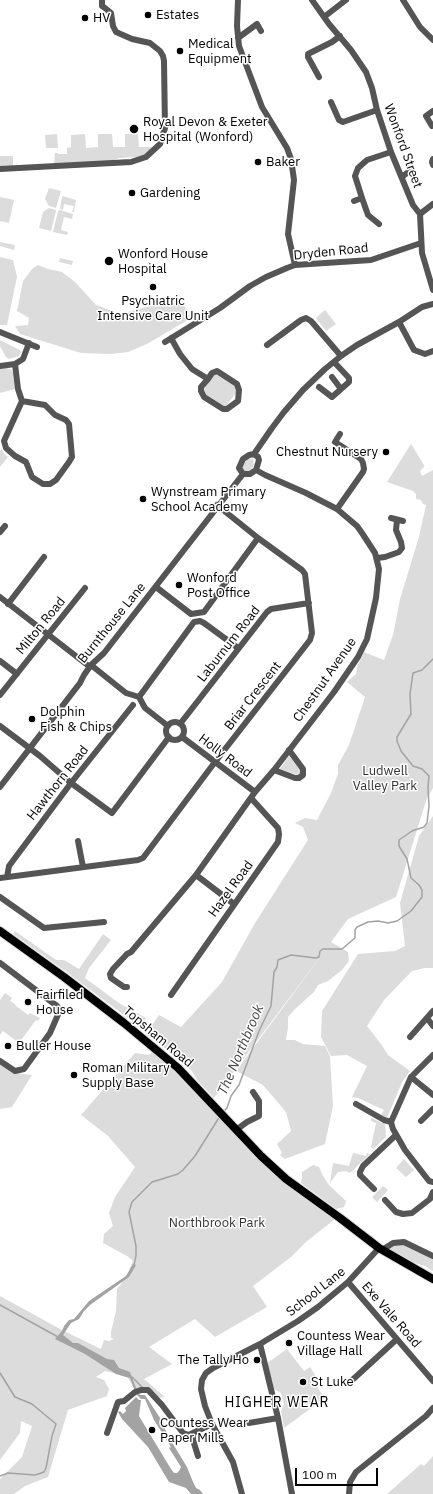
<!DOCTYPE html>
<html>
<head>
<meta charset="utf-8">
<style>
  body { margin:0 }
  #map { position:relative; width:433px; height:1494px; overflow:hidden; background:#fff; font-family:"IBM Plex Sans",sans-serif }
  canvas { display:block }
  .scale { position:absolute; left:295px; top:1468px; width:83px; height:18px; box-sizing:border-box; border:2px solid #000; border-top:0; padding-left:5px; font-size:12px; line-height:14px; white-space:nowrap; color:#000; -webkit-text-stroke:3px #fff; paint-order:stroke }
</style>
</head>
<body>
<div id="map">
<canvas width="433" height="1494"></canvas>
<div class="scale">100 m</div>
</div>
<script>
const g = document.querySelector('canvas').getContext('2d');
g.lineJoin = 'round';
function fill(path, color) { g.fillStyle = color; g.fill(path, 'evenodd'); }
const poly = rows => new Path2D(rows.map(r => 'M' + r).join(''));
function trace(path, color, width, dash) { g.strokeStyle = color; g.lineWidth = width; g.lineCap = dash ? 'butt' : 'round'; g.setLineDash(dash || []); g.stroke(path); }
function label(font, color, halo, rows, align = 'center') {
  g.font = font + ' "IBM Plex Sans",sans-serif'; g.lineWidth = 3; g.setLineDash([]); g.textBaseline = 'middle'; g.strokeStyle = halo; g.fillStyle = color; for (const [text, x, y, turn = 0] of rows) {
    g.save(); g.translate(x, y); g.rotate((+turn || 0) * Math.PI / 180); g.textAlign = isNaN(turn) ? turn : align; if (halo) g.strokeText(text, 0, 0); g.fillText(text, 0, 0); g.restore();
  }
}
const green = poly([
  [57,134,58,148,46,148,45,135],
  [85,134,86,148,98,147,98,134,112,134,113,147,125,147,125,134,138,134,139,147,151,147,150,151,144,155,138,157,119,158,111,161,54,164,55,153,58,153,58,154,67,154,67,148,71,147,71,135],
  [0,156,13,156,13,166,0,166],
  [49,188,61,191,56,208,49,206,45,199],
  [62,196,76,200,74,212,72,212,74,206,64,204,63,210,60,209],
  [0,197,14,200,9,223,0,221],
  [49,208,56,210,56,211,51,231,39,228,43,212],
  [60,210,73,214,72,219,64,217,61,230,68,232,67,235,53,232,58,211],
  [0,242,15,245,14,250,0,246],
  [0,257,13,260,17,277,7,325,0,325],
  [60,258,73,261,72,265,59,262],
  [38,265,48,269,62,272,75,282,96,305,121,314,157,304,171,307,178,295,191,318,147,344,128,352,110,354,81,353,20,334,15,326,28,325,29,318,17,311,23,281,32,269],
  [325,310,336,324,326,331,316,318],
  [0,340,20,350,21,352,19,356,9,359,6,357,0,346],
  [0,367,4,367,12,370,13,373,15,389,0,393],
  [217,373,236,386,236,393,226,406,223,406,205,395,204,391,206,382],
  [411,444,424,465,424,467,420,471,422,476,433,470,433,788,427,798,396,897,348,919,331,942,348,952,349,961,342,970,328,981,318,985,314,992,295,1009,288,1017,288,1027,286,1040,295,1040,303,1044,325,1046,330,1056,333,1106,325,1144,285,1159,280,1155,282,1153,277,1144,291,1131,286,1112,263,1085,236,1071,330,944,214,1098,197,1080,192,1071,179,1059,146,1034,159,1015,181,1027,222,982,255,923,308,840,303,827,295,823,305,818,317,820,331,793,338,774,338,765,349,745,365,697,347,682,356,674,357,667,364,652,384,660,393,635,400,599,419,537,426,505,423,504,421,500,416,499,416,494,413,491,387,482],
  [2,449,4,454,8,457,0,467,0,451],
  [248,458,253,459,254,465,250,471,244,471,242,467],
  [289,756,300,769,301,774,298,775,280,769],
  [433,816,433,968,425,968,412,971,384,1000,367,1026,381,1044,388,1055,410,1071,402,1082,388,1116,385,1118,381,1115,384,1110,358,1098,352,1097,367,1066,347,1055,331,1056,321,1037,322,1011,358,954,395,951,405,946,400,903,419,836],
  [15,931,56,960,64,960,79,969,103,934,111,940,89,968,85,978,119,1003,146,1018,140,1027,61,968,13,934],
  [5,993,12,998,10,1001,15,1004,15,1005,28,1015,30,1013,40,1018,38,1021,36,1020,19,1043,3,1031,0,1035,0,1000],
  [153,1051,178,1073,273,1174,335,1219,306,1242,291,1257,253,1286,267,1307,215,1337,195,1319,149,1347,172,1364,144,1379,165,1397,158,1398,150,1390,135,1396,137,1393,128,1378,114,1373,105,1371,96,1377,104,1380,109,1389,107,1396,68,1410,48,1477,25,1486,14,1494,0,1494,0,1479,22,1457,32,1426,21,1421,20,1433,0,1460,0,1296,62,1330,101,1349,104,1340,109,1341,114,1339,111,1338,111,1332,116,1311,117,1289,131,1272,129,1270,133,1261,127,1256,103,1243,104,1234,113,1226,109,1213,115,1197,135,1167,108,1136,81,1115,135,1053,149,1055],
  [0,1062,16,1073,32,1075,12,1107,0,1109],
  [371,1118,385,1124,386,1137,373,1149,371,1147,376,1123,371,1121],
  [353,1153,366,1156,367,1153,370,1154,350,1173,346,1171,338,1172,330,1183,333,1163,349,1166],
  [404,1159,414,1170,406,1177,396,1168],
  [313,1165,319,1167,323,1176,329,1185,346,1201,344,1207,336,1209,301,1183,302,1178,302,1172],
  [383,1186,388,1190,377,1202,372,1197],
  [401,1243,433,1258,433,1271,425,1266,408,1261,387,1249],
  [287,1349,304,1371,310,1367,319,1381,314,1383,325,1398,284,1428,281,1411,284,1404,281,1393,274,1389,266,1364],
  [433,1456,433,1494,387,1494,421,1464,424,1466]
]);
const water = poly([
  [133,1264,136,1265,129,1277,90,1305,84,1311,79,1319,71,1323,63,1335,73,1343,78,1343,107,1359,114,1360,119,1368,130,1372,138,1393,140,1395,145,1395,164,1424,164,1427,170,1439,187,1467,193,1482,196,1488,200,1490,203,1494,191,1494,186,1488,169,1482,148,1447,122,1419,118,1412,120,1411,123,1414,126,1411,125,1408,136,1397,139,1400,141,1400,139,1416,142,1421,171,1469,174,1473,177,1473,179,1471,181,1467,169,1448,171,1447,154,1420,145,1399,141,1399,136,1394,130,1378,116,1374,85,1354,55,1339,62,1331,64,1326,69,1320,74,1319,89,1301,126,1276]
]);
const stream = poly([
  [224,1111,227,1108,231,1096,239,1085,259,1031,271,1006,274,972,277,967,278,960,291,955,316,958,319,957,320,951,323,949,342,949,355,938,355,930,357,927,368,922,378,921,388,923,397,921,411,911,422,897,422,890,419,885,411,878,407,859,399,846,399,840,412,831,424,827,427,823,429,806,428,787,429,776,422,769,413,766,401,751,397,741,397,737,411,714,410,694,413,673,422,670,433,659],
  [134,1265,136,1256,136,1246,129,1212,132,1202,152,1182,178,1174,183,1170,195,1156,220,1116],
  [0,1305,58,1337],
  [0,1373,15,1397,32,1404,56,1424,52,1436,46,1468,44,1472,35,1475,8,1473,0,1476],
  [132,1377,143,1388]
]);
const minor = poly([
  [238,0,237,26,239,46,262,107,287,148,291,159,294,180,288,234,295,265],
  [312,0,329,24,351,50,366,72,372,88,377,110,391,152,413,205,420,214,422,253,433,290],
  [403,0,420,27,433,40],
  [324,17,346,0],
  [238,38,257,24,261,31],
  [319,77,308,57,308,54,332,42,340,36],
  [331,102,339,120,343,122,377,110],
  [432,126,426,116,433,111],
  [433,159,432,162,433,165],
  [0,169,131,162,146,157,160,144,165,128,164,61,163,56,160,51,150,43,132,39,116,32,113,26,111,13,105,8,102,6,102,0],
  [402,177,412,169,410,161],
  [362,198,368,215,379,224],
  [354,201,362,198,355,176,358,168,367,160,391,152],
  [420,214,433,204],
  [399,322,414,350,425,354,433,351],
  [0,332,37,347],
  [171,338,180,354,192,369,208,379,212,373,217,371,237,384,239,390,238,401,227,409,223,409,204,397,201,391,201,387,208,379],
  [165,342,220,308,250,286,266,277,287,268,295,265,371,260,421,243],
  [267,345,301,320,306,318,311,321,341,356],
  [0,366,15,364],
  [332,377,341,389],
  [319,387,332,397,349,382,349,378,334,362],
  [22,401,45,405,55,415,66,420,69,424,72,457,69,462,56,480,50,484,43,484,32,477,26,462,15,456,6,448,4,441,22,401,18,389,15,364,23,359,29,343],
  [254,454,272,428,284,412,303,390,325,369,341,356,357,345,399,322,422,307,433,304],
  [254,454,258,457,259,460,256,470,250,474,243,474,239,468,243,459,249,455,254,454],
  [337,509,363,472,364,469,363,463,361,459,335,442,340,434],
  [391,518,403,521],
  [0,532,5,526],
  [377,558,385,557,399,552,402,548,401,542,396,530,397,520],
  [156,587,191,614,204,612,258,538],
  [0,597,90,667],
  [8,604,44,557],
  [0,661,17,674],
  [91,665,126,693,139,697,145,708,168,726],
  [0,695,85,588],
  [139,697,194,622,200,621,204,623,238,648],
  '166 731a9 9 0 1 1 18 0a9 9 0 1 1-18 0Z',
  [180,724,267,612,271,609,309,603],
  [0,726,40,756,71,783,112,813,169,737],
  [182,737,255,792],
  [274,770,295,778,299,778,303,775,303,769,289,750],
  [0,787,80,683,84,675,91,665,104,653,243,474],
  [78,841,83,867],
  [196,875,234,904],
  [7,877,9,866,71,783,133,705],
  [0,878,138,860,143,858,215,762,310,640,312,633,305,574,302,570,258,538,217,505],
  [0,897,44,928,104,922],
  [0,963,57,1006,60,1010,50,1033,24,1069,15,1071,0,1061],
  [127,987,124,987,111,978,110,974,113,969,127,954,131,952,196,875,255,792,274,770,334,692,358,657,367,639,376,598,379,569,375,553,362,533,357,526,337,509,306,493,265,475,256,470],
  [171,995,278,842,279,834,278,828,251,798],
  [427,1018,433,1026],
  [410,1037,433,1011],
  [433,1055,411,1077,391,1122,393,1129,405,1150,429,1181,433,1182],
  [411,1077,433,1095],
  [356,1104,384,1120,391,1122],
  [421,1121,433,1109],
  [236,1130,247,1122,259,1116,259,1101,253,1092],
  [374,1189,360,1175,360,1172,363,1166,396,1135],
  [385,1200,396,1212,403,1214,412,1213,430,1199,433,1192],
  [382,1250,393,1243,404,1242,433,1256],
  [348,1282,433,1381],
  [260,1344,278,1418,292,1494],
  [349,1383,397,1339],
  [249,1423,278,1418],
  [107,1433,118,1402,124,1401,135,1392,141,1390,148,1390,162,1405,183,1433,189,1435,193,1433,212,1424],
  [193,1433,193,1440,198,1456],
  [242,1494,233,1462,212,1424,205,1406,201,1389,202,1380,206,1373,213,1368,260,1344,298,1321,318,1307,348,1282,379,1248],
  [349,1494,350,1482,356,1472,426,1416,433,1408]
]);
const major = poly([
  [0,931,64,977,124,1023,178,1068,261,1156,286,1179,340,1218,379,1248,433,1279]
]);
const markers = [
  [148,15,4,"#000"],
  [85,18,4,"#000"],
  [180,51,4,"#000"],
  [134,129,5,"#000"],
  [258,162,4,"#000"],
  [132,193,4,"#000"],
  [109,261,5,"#000"],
  [153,287,4,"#000"],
  [386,452,4,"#000"],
  [143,499,4,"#000"],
  [179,585,4,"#000"],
  [32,719,4,"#000"],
  [28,1002,4,"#000"],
  [8,1046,4,"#000"],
  [74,1075,4,"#000"],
  [289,1343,4,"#000"],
  [257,1360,4,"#000"],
  [303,1382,4,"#000"],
  [152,1430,4,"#000"]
];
const poiNames = [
  ["Estates",156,15],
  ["HV",93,18],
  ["Medical",188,44],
  ["Equipment",188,59],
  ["Royal Devon & Exeter",143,122],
  ["Hospital (Wonford)",143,137],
  ["Baker",266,162],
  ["Gardening",140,193],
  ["Wonford House",118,254],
  ["Hospital",118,269],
  ["Psychiatric",153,301,"center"],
  ["Intensive Care Unit",153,316,"center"],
  ["Chestnut Nursery",378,452,"right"],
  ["Wynstream Primary",151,492],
  ["School Academy",151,507],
  ["Wonford",187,578],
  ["Post Office",187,593],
  ["Dolphin",40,712],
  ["Fish & Chips",40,727],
  ["Fairfiled",36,995],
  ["House",36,1010],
  ["Buller House",16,1046],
  ["Roman Military",82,1068],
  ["Supply Base",82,1083],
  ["Countess Wear",297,1336],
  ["Village Hall",297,1351],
  ["The Tally Ho",249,1360,"right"],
  ["St Luke",311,1382],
  ["Countess Wear",160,1423],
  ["Paper Mills",160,1438]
];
const streetNames = [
  ["Wonford Street",403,146,70],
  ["Dryden Road",331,252,-6],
  ["Burnthouse Lane",112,623,-51],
  ["Milton Road",41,626,-51],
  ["Laburnum Road",229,644,-52],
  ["Chestnut Avenue",325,680,-55],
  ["Briar Crescent",253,696,-52],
  ["Holly Road",225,756,37],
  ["Hawthorn Road",58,783,-52],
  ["Hazel Road",231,889,-54],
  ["Topsham Road",158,1037,40],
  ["School Lane",316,1292,-38],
  ["Exe Vale Road",391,1315,49]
];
const parkNames = [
  ["Ludwell",385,771],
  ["Valley Park",385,786],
  ["Northbrook Park",217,1223]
];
const waterNames = [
  ["The Northbrook",241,1050,-67]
];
const neighbourhoodNames = [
  ["HIGHER WEAR",277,1403]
];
fill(green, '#dcdcdc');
fill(water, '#a3a3a3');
trace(stream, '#a3a3a3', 1.5);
trace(major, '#dbdbdb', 10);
trace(minor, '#555', 6);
trace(major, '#000', 8);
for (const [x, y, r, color] of markers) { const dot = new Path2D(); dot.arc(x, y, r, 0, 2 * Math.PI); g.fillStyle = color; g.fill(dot); trace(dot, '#fff', 1.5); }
label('13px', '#000', '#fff', poiNames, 'left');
label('13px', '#000', '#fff', streetNames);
label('13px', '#333', '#fff', parkNames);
label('italic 14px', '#444', '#fff', waterNames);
g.letterSpacing = '1px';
label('14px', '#000', '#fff', neighbourhoodNames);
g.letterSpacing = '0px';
</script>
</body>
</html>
